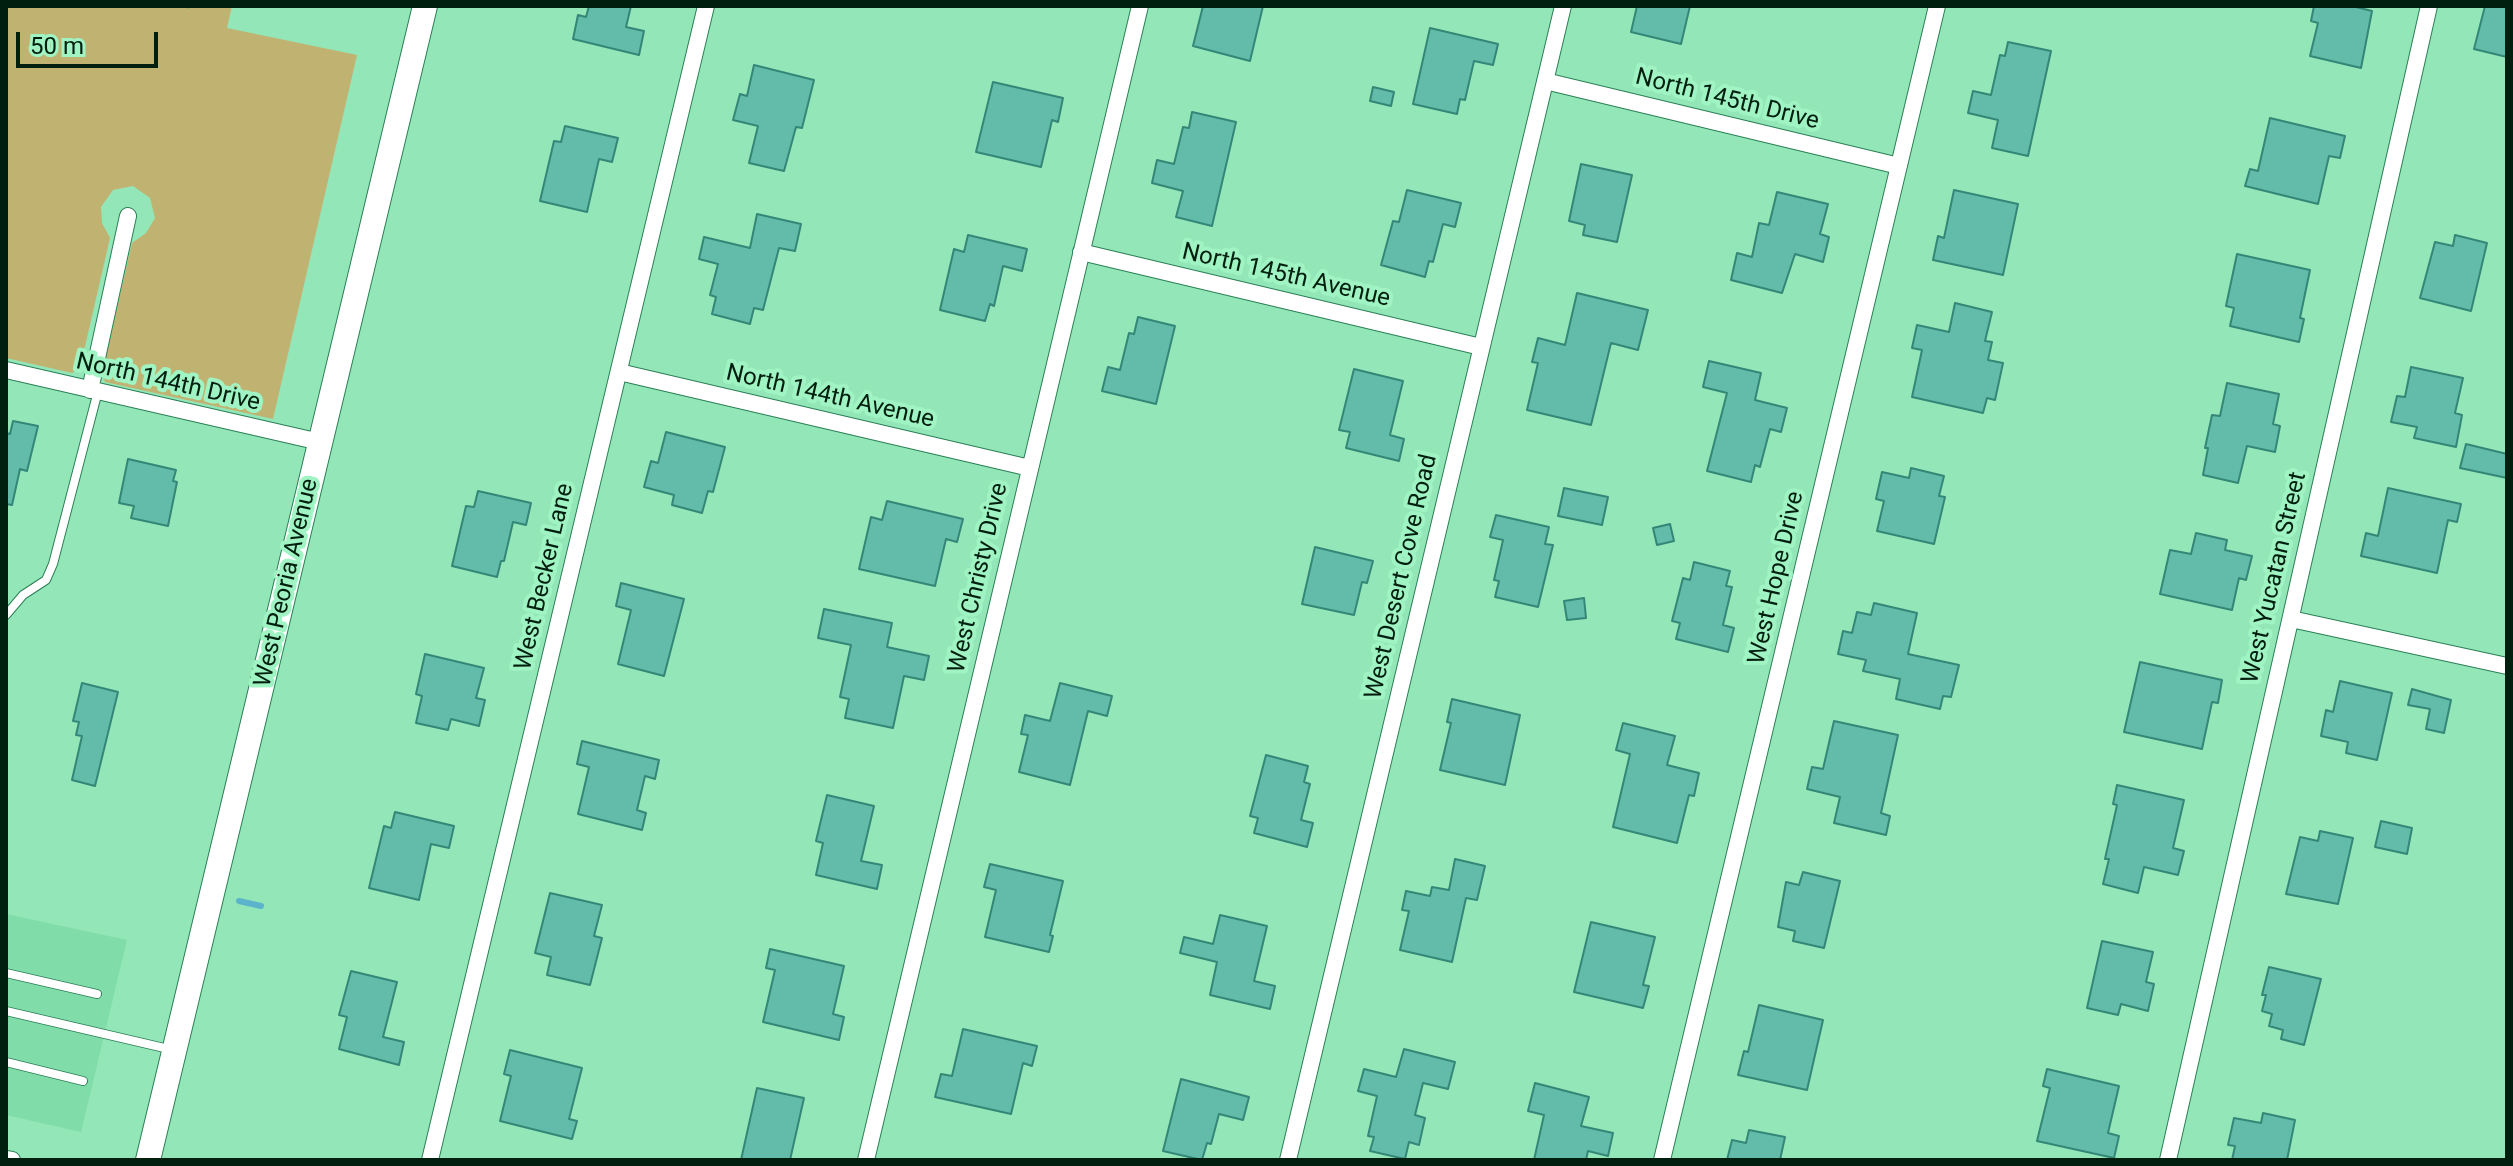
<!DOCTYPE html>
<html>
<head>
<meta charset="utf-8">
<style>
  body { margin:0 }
  #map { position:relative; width:2513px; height:1166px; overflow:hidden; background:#93e6b7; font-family:Roboto,sans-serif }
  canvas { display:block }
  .frame { position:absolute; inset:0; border:8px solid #001f0e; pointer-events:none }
  .scale { position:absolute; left:16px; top:32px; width:142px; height:36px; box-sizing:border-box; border:4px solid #001f0e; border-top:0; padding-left:10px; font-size:24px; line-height:28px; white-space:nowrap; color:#001f0e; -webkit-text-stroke:6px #a0f4c4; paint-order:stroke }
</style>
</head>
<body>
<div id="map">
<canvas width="2513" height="1166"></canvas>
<div class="frame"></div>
<div class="scale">50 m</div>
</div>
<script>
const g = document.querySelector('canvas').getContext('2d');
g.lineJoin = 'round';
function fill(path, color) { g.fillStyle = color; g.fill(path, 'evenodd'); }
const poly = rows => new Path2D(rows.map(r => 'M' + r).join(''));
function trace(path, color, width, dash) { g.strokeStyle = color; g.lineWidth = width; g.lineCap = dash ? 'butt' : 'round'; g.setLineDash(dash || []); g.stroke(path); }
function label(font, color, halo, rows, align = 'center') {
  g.font = font + ' Roboto,sans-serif'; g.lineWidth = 8; g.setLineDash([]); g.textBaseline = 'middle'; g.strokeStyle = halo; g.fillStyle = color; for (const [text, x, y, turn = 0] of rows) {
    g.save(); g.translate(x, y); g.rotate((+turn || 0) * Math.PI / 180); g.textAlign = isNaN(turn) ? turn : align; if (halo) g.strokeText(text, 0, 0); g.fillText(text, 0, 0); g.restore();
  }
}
const built = poly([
  [6,914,127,940,81,1132,6,1115]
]);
const green = poly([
  [6,6,232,6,227,28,357,55,273,419,105,382,102,373,132,243,146,233,155,218,150,198,133,186,113,190,101,207,102,223,110,238,80,368,72,373,6,358]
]);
const stream = poly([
  [239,901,261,906]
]);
const building = poly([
  [589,6,631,6,626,27,644,31,639,55,573,39,578,15,586,17,589,6],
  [1203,6,1263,6,1250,61,1193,46,1203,6],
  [1637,6,1690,6,1681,44,1631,32,1637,6],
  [2314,6,2352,6,2372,11,2361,68,2310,56,2318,23,2311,21,2314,6],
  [2485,6,2507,6,2507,57,2474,49,2485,6],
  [1430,28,1498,44,1493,65,1474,61,1465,100,1460,99,1457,114,1413,104,1430,28],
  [2008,42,2051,51,2028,156,1992,148,1998,120,1968,113,1973,91,1991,95,2000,55,2005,56,2008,42],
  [754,65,814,80,802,128,796,127,784,171,749,163,758,126,733,120,740,94,747,96,754,65],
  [993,82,1063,98,1058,122,1052,120,1041,167,976,152,993,82],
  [1373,87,1394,92,1391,106,1370,101,1373,87],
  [1192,112,1236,122,1212,226,1176,217,1183,191,1152,183,1157,160,1174,164,1183,127,1189,128,1192,112],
  [2270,118,2345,136,2340,158,2329,156,2318,204,2245,186,2250,169,2258,171,2270,118],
  [565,126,618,138,612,162,599,159,587,212,540,201,554,141,561,142,565,126],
  [1581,164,1632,175,1617,242,1583,235,1585,225,1569,221,1581,164],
  [1407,190,1461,203,1455,227,1443,224,1433,262,1429,261,1425,277,1381,265,1393,221,1399,222,1407,190],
  [1954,190,2018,204,2003,275,1933,260,1938,236,1944,238,1954,190],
  [1777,192,1828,204,1820,234,1829,237,1823,262,1795,254,1782,293,1731,280,1737,253,1752,257,1759,223,1769,225,1777,192],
  [757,214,801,224,795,251,779,248,763,310,754,308,750,324,712,314,716,297,710,295,718,264,699,259,704,237,750,248,757,214],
  [968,235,1027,249,1022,271,1003,266,994,306,990,304,985,321,940,310,954,249,964,252,968,235],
  [2455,235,2487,243,2471,311,2420,298,2435,242,2453,246,2455,235],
  [2237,254,2310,270,2300,318,2304,319,2299,342,2230,326,2234,308,2226,306,2237,254],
  [1577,293,1648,310,1638,350,1611,343,1591,425,1527,410,1538,363,1532,362,1538,338,1565,345,1577,293],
  [1955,303,1992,312,1985,341,1992,342,1988,360,2003,363,1995,400,1987,398,1983,413,1912,397,1922,350,1912,348,1917,325,1949,332,1955,303],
  [1138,317,1175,326,1156,404,1102,391,1108,367,1120,370,1129,333,1134,334,1138,317],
  [1709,361,1761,373,1755,400,1787,408,1781,432,1770,429,1760,467,1755,465,1751,482,1707,471,1727,393,1703,387,1709,361],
  [2411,367,2463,378,2455,413,2462,415,2456,447,2414,438,2417,427,2391,422,2397,396,2405,397,2411,367],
  [1354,369,1403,381,1390,435,1404,439,1399,461,1346,448,1350,432,1339,430,1354,369],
  [2227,383,2279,394,2273,424,2280,426,2275,452,2247,446,2238,483,2203,475,2208,448,2205,448,2212,415,2220,416,2227,383],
  [13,421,38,426,27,471,20,469,12,505,6,504,6,433,10,434,13,421],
  [666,432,725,447,713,492,708,491,702,513,672,505,674,495,644,487,651,461,658,463,666,432],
  [2466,444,2507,454,2507,478,2460,468,2466,444],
  [128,459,176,470,173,481,177,482,168,526,131,518,134,506,119,503,128,459],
  [1911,468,1944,476,1939,496,1945,497,1934,544,1877,531,1884,501,1876,499,1882,472,1909,478,1911,468],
  [1564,488,1608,497,1602,525,1558,516,1564,488],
  [2388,488,2461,504,2457,522,2448,520,2437,573,2361,556,2366,533,2378,536,2388,488],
  [478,491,531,503,526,525,513,522,504,561,501,561,497,577,452,566,466,506,474,507,478,491],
  [887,501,963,519,957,542,946,539,935,586,859,569,871,517,882,520,887,501],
  [1496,515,1549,527,1545,544,1553,545,1538,607,1495,597,1499,581,1494,580,1503,540,1490,537,1496,515],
  [1670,524,1674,541,1657,545,1653,528,1670,524],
  [2196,533,2227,540,2225,550,2252,556,2246,580,2239,578,2232,610,2160,594,2170,550,2191,554,2196,533],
  [1315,547,1373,561,1367,583,1362,582,1354,615,1302,604,1315,547],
  [1694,562,1730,571,1726,586,1732,587,1723,625,1734,628,1728,652,1676,639,1680,623,1672,621,1683,578,1690,580,1694,562],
  [621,583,684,599,664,676,618,664,631,610,616,606,621,583],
  [1584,598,1586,618,1567,620,1564,601,1584,598],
  [1874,603,1917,613,1908,654,1959,665,1951,697,1943,696,1940,709,1896,699,1900,679,1863,671,1866,660,1838,654,1843,631,1852,633,1857,612,1871,615,1874,603],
  [824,609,892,623,887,647,929,656,924,680,904,676,893,728,845,718,849,699,840,697,851,645,818,638,824,609],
  [425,654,484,668,476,698,485,700,479,726,451,719,448,730,416,723,422,696,416,694,425,654],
  [2140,662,2222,680,2218,703,2212,702,2202,749,2124,732,2140,662],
  [2340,681,2392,693,2377,760,2346,753,2348,742,2321,736,2326,710,2333,712,2340,681],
  [82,683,118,692,95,786,72,780,82,736,76,735,79,722,73,721,82,683],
  [1060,683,1112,696,1107,716,1088,711,1070,785,1019,772,1028,735,1021,734,1025,715,1050,721,1060,683],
  [2412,689,2451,700,2444,733,2426,729,2430,709,2408,705,2412,689],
  [1452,699,1520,715,1505,785,1440,770,1451,723,1447,722,1452,699],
  [1834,721,1898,735,1881,813,1890,816,1886,835,1834,823,1840,797,1807,789,1812,767,1823,769,1834,721],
  [1623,723,1675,736,1667,765,1699,773,1694,796,1689,795,1677,843,1613,827,1630,754,1616,750,1623,723],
  [582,741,659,760,655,779,645,776,637,810,646,813,642,830,578,814,589,767,577,764,582,741],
  [1266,755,1308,766,1304,782,1310,784,1301,820,1313,823,1307,847,1254,833,1258,818,1250,816,1266,755],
  [2117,785,2184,800,2173,848,2184,851,2178,875,2144,867,2138,893,2103,884,2109,859,2105,859,2117,805,2113,804,2117,785],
  [827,795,874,806,861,861,882,865,877,889,816,875,823,843,816,841,827,795],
  [395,812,454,826,449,848,431,844,419,900,369,888,384,826,391,828,395,812],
  [2381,821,2412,828,2407,854,2375,847,2381,821],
  [2320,831,2353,838,2338,904,2286,894,2300,837,2318,841,2320,831],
  [1455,859,1485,866,1477,900,1466,898,1452,962,1400,950,1409,911,1402,910,1406,891,1430,896,1432,887,1449,890,1455,859],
  [990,864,1063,881,1050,935,1053,936,1049,952,985,937,996,890,984,887,990,864],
  [1803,872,1840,881,1824,948,1793,941,1795,931,1778,927,1786,882,1799,885,1803,872],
  [550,893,602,905,594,936,602,938,590,985,547,975,551,957,535,953,550,893],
  [1220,915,1267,926,1254,981,1275,986,1270,1009,1210,995,1217,962,1180,953,1184,937,1213,944,1220,915],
  [1591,922,1655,937,1643,985,1649,986,1643,1008,1574,992,1591,922],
  [2102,941,2153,952,2146,982,2154,984,2148,1011,2121,1004,2118,1015,2087,1008,2102,941],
  [770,949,844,966,833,1014,844,1017,839,1040,763,1022,775,970,766,968,770,949],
  [2269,967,2321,979,2304,1045,2281,1039,2283,1030,2269,1026,2272,1014,2262,1011,2266,995,2262,995,2269,967],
  [351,971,397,982,383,1037,404,1042,399,1065,339,1049,347,1017,339,1015,351,971],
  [1759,1005,1823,1020,1807,1090,1738,1075,1744,1051,1748,1052,1759,1005],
  [963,1029,1037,1046,1032,1066,1023,1063,1011,1114,935,1097,941,1074,952,1076,963,1029],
  [1404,1049,1455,1062,1448,1089,1423,1083,1415,1115,1425,1118,1419,1145,1409,1142,1405,1159,1370,1151,1374,1137,1368,1136,1377,1096,1358,1091,1364,1069,1396,1077,1404,1049],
  [510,1050,582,1068,569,1119,577,1121,572,1139,500,1121,511,1076,504,1074,510,1050],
  [2047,1069,2119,1086,2108,1133,2119,1136,2114,1158,2037,1141,2050,1088,2043,1086,2047,1069],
  [1181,1079,1249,1097,1243,1120,1219,1114,1211,1144,1207,1143,1202,1160,1163,1151,1181,1079],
  [1535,1083,1589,1097,1581,1126,1613,1133,1608,1156,1588,1151,1586,1160,1534,1160,1544,1115,1528,1111,1535,1083],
  [757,1088,804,1098,790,1160,741,1160,757,1088],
  [2263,1113,2295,1120,2287,1160,2232,1160,2235,1146,2228,1145,2234,1118,2261,1123,2263,1113],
  [1749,1130,1785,1137,1780,1160,1727,1160,1732,1140,1746,1143,1749,1130]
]);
const path = poly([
  [183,6,195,8]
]);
const lane = poly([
  [6,615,23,595,46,580,53,564,98,391],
  [6,973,97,994],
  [6,1011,173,1050],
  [6,1062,83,1081]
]);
const street = poly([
  [1545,81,1899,166],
  [1081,252,1481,347],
  [6,370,320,442],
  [619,372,1030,468],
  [90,390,128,216],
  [2291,619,2507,666],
  [6,1159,12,1160],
  [430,1160,706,6],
  [866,1160,1140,6],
  [1288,1160,1563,6],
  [1662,1160,1937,6],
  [2168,1160,2429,6]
]);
const secondary = poly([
  [148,1160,425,6]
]);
const streetNames = [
  ["North 145th Drive",1727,100,14],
  ["North 145th Avenue",1286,276,13],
  ["North 144th Drive",168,383,13],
  ["North 144th Avenue",830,397,13],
  ["West Becker Lane",545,577,-77],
  ["West Desert Cove Road",1402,577,-77],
  ["West Christy Drive",979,578,-77],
  ["West Hope Drive",1777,578,-77],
  ["West Yucatan Street",2275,578,-77],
  ["West Peoria Avenue",287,583,-77]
];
fill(built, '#80dca9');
fill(green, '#c0b372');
trace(stream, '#5cb4cc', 6);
fill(building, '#62bca9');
trace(building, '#348777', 2);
trace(lane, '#2b8056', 10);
trace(street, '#2b8056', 18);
trace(secondary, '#2b8056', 26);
trace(path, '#63a680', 3, [6, 6]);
trace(lane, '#fff', 8);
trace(street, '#fff', 16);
trace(secondary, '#fff', 24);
label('24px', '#001f0e', '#a0f4c4', streetNames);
</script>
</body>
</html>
